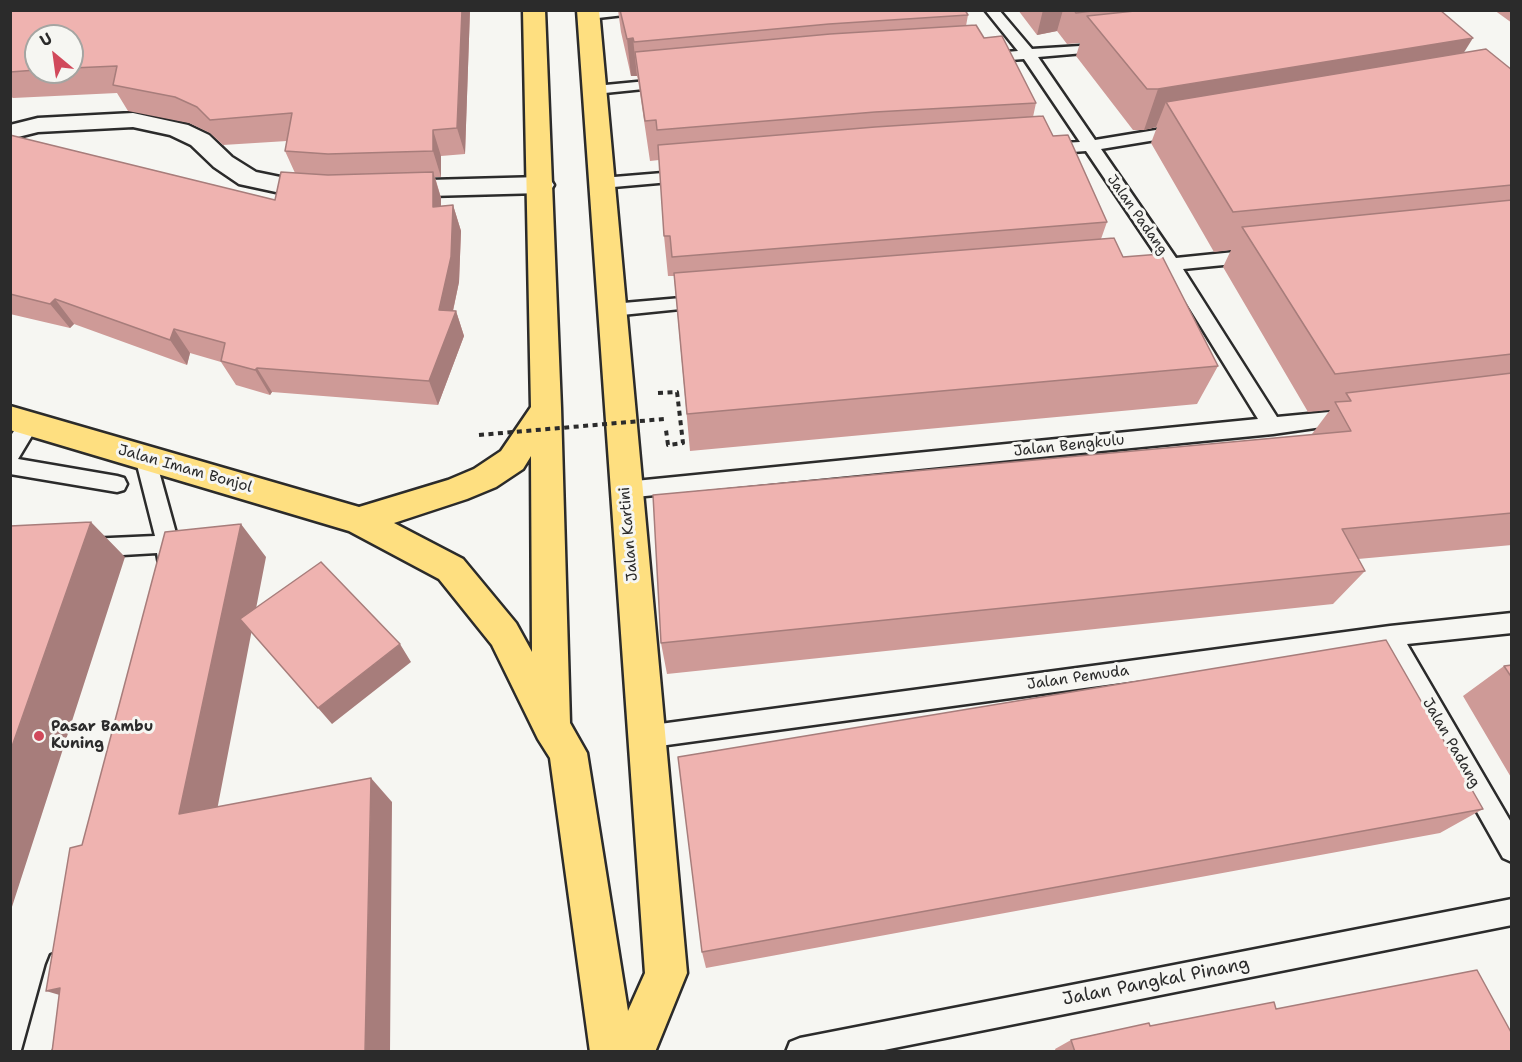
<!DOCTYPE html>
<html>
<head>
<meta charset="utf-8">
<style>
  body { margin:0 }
  #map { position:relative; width:1522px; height:1062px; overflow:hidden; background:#f6f6f2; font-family:"Shantell Sans",sans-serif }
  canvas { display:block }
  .frame { position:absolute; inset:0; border:12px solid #2b2b2b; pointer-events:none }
  .north { position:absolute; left:24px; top:24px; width:60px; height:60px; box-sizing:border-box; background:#f6f6f2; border:2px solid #a5a5a2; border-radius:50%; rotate:331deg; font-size:16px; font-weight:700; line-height:24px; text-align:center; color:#2b2b2b }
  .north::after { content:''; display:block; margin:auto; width:21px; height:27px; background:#d1495b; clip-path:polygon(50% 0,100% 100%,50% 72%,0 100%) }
</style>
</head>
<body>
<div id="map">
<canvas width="1522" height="1062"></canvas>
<div class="frame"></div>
<div class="north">U</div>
</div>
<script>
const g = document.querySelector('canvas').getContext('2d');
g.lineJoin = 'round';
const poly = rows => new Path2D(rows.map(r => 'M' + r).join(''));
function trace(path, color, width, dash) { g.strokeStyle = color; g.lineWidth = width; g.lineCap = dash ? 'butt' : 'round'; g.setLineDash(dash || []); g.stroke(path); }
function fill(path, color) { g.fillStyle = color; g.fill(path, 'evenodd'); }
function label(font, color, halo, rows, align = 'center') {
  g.font = font + ' "Shantell Sans",sans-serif'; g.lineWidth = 6; g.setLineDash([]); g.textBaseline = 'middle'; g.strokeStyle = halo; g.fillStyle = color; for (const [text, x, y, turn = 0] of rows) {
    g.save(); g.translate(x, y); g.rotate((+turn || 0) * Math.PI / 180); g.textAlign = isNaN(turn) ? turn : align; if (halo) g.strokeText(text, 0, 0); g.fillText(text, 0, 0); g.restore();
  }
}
const path = poly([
  [658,393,677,392,683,443,668,445,666,430]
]);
const lane = poly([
  [592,10,639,10,633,14,589,19,582,15,584,12,592,10],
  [985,10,999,10,1032,49,1112,44,1114,47,1112,50,1107,51,1038,57,1095,140,1180,126,1185,128,1188,131,1185,134,1180,136,1101,149,1176,258,1254,250,1260,252,1263,256,1260,260,1254,262,1183,269,1277,417,1350,410,1357,412,1360,417,1357,422,1273,434,625,498,618,496,615,490,618,484,625,482,1258,419,1166,270,1139,273,1133,271,1130,267,1133,263,1159,259,1086,151,1045,154,1037,149,1045,144,1080,142,1024,59,983,62,976,58,983,54,1018,51,985,10],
  [668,79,673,80,675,83,673,86,595,94,588,90,595,86,668,79],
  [687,171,695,176,693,180,602,188,594,183,602,178,687,171],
  [704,296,710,298,713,302,710,306,612,316,606,314,603,310,606,306,612,304,704,296],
  [29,417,36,419,39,424,18,459,117,476,124,478,127,484,124,490,117,492,10,474,10,437,22,419,29,417],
  [145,449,152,451,155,457,179,544,178,558,175,564,167,567,159,564,157,553,88,557,80,554,77,548,80,542,88,539,155,536,135,457,138,451,145,449],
  [1512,613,1512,633,1407,644,1512,824,1512,862,1503,858,1384,647,645,748,637,745,633,737,637,729,645,726,1390,626,1512,613],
  [1512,899,1512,925,874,1052,786,1052,790,1042,800,1038,1512,899],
  [61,951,71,955,75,965,51,1052,23,1052,47,965,51,955,61,951]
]);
const street = poly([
  [133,113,188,125,209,135,232,157,256,172,290,179,323,181,332,183,336,189,332,195,323,197,290,195,239,184,214,167,191,145,170,135,133,127,38,132,10,139,10,125,38,118,133,113],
  [541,177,550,179,554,185,550,191,541,193,392,197,383,195,379,189,383,183,392,181,541,177]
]);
const highway = poly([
  [523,10,545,10,561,408,570,723,587,753,628,1011,645,973,577,10,599,10,687,973,655,1052,590,1052,550,758,538,739,492,645,439,579,349,531,10,430,10,406,359,507,448,480,474,469,501,451,531,407,523,10],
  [531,456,532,652,516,623,463,559,394,523,467,499,496,487,523,469,531,456]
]);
const pathBridge = poly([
  [479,435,664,419]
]);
const wall = poly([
  [10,10,470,10,465,154,441,156,441,177,435,177,441,198,441,206,453,205,461,231,459,282,453,311,456,311,464,336,438,405,272,392,270,395,236,385,221,362,190,353,187,365,74,324,70,328,10,314,10,135,275,200,295,173,285,151,287,141,223,145,210,133,189,123,128,111,117,93,13,98,10,96],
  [36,36,72,36,72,72,36,72],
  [618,10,965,10,968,15,966,26,984,38,1036,103,1033,117,1053,136,1107,222,1101,239,1123,257,1218,366,1197,404,690,451,674,276,668,276,664,236,659,160,650,161,638,80,637,76,631,76,621,32],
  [1018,10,1440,10,1464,52,1512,70,1512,545,1358,559,1365,571,1333,604,667,674,661,643,1312,434,1330,410,1308,412,1223,267,1231,250,1214,252,1151,143,1157,127,1144,130,1133,130,1076,56,1080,43,1067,44,1057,31,1037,35],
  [1494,10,1512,10,1512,23],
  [1512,665,1512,779,1463,696,1504,666],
  [1483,809,1440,833,706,968,702,952],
  [1276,1009,1512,1052,1056,1052,1055,1049,1071,1040,1150,1026]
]);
const shadedWall = poly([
  [462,10,470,10,465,154,457,128],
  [1043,10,1063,10,1057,31,1037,35],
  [633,38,637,76,631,76,627,39],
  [1473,38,1448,78,1166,102,1156,127,1144,130,1158,89],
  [433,130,441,156,441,177,433,151],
  [433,172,441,198,441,232,433,207],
  [453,205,461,231,459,282,449,329,456,311,464,336,438,405,429,381],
  [55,299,74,324,70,328,50,304],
  [174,329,190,353,187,365,170,340],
  [257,368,272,392,270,395,255,370],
  [91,522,125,557,10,913,10,752],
  [241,524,266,557,212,836,179,814],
  [400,644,411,662,332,724,318,708],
  [371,778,392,802,390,1052,365,1052],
  [60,988,90,1004,46,991]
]);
const building = poly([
  [10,10,462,10,457,128,433,130,433,151,328,154,285,151,292,113,210,120,197,107,175,97,113,85,117,66,72,68,72,36,36,36,36,70,10,72,10,10],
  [620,10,965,10,968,15,829,24,634,42,633,38,627,39,620,10],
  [1074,10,1100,10,1076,13,1074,10],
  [1144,10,1440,10,1473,38,1158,89,1147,89,1087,16,1144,10],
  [976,25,984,38,1002,36,1036,103,875,112,657,130,656,120,645,121,635,52,830,34,976,25],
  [1486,49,1512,70,1512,185,1233,212,1166,102,1486,49],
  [1043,116,1053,136,1068,135,1107,222,672,257,670,236,664,236,658,145,875,127,1043,116],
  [10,135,275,200,281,172,328,175,433,172,433,207,453,205,451,257,439,310,456,311,429,381,257,368,255,370,221,361,225,343,174,329,170,340,55,299,50,304,10,294,10,135],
  [1512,200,1512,354,1335,374,1242,227,1512,200],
  [1114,238,1123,257,1161,254,1218,366,687,414,674,273,1114,238],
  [1512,373,1512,513,1342,529,1365,571,661,643,653,495,1351,431,1335,402,1351,401,1346,393,1512,373],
  [91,522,10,752,10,526,91,522],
  [241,524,179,814,371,778,365,1052,52,1052,60,988,46,991,70,848,82,845,165,532,241,524],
  [321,562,400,644,318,708,240,619,321,562],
  [1386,640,1483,809,702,952,678,757,1386,640],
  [1512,665,1512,678,1504,666,1512,665],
  [1477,970,1512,1034,1512,1052,1075,1052,1071,1040,1149,1023,1150,1026,1274,1002,1276,1009,1477,970]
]);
const markers = [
  [39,736,6,"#d1495b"]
];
const farStreetnames = [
  ["Jalan Padang",1137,215,55]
];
const streetNames = [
  ["Jalan Bengkulu",1069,446,-6],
  ["Jalan Imam Bonjol",185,469,16],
  ["Jalan Kartini",629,534,-95],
  ["Jalan Pemuda",1078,678,-8],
  ["Jalan Padang",1451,743,60]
];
const poiNames = [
  ["Pasar Bambu",51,727],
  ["Kuning",51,744]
];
const nearStreetnames = [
  ["Jalan Pangkal Pinang",1156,982,-11]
];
trace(lane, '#2b2b2b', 5);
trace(street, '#2b2b2b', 5);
trace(highway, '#2b2b2b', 5);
trace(path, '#2b2b2b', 4, [5, 4.5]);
fill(lane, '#f6f6f2');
fill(street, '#f6f6f2');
fill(highway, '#fedf80');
trace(pathBridge, '#2b2b2b', 4, [5, 4.5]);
fill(wall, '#ce9a97');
fill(shadedWall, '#a77d7b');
fill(building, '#efb3b0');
trace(building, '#a77d7b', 1.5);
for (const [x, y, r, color] of markers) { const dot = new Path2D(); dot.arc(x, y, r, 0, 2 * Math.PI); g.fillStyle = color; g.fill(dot); trace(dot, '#f6f6f2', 2); }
label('14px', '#2b2b2b', '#f6f6f2', farStreetnames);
label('15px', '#2b2b2b', '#f6f6f2', streetNames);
label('bold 15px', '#2b2b2b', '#f6f6f2', poiNames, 'left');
label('18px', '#2b2b2b', '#f6f6f2', nearStreetnames);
</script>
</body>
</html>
